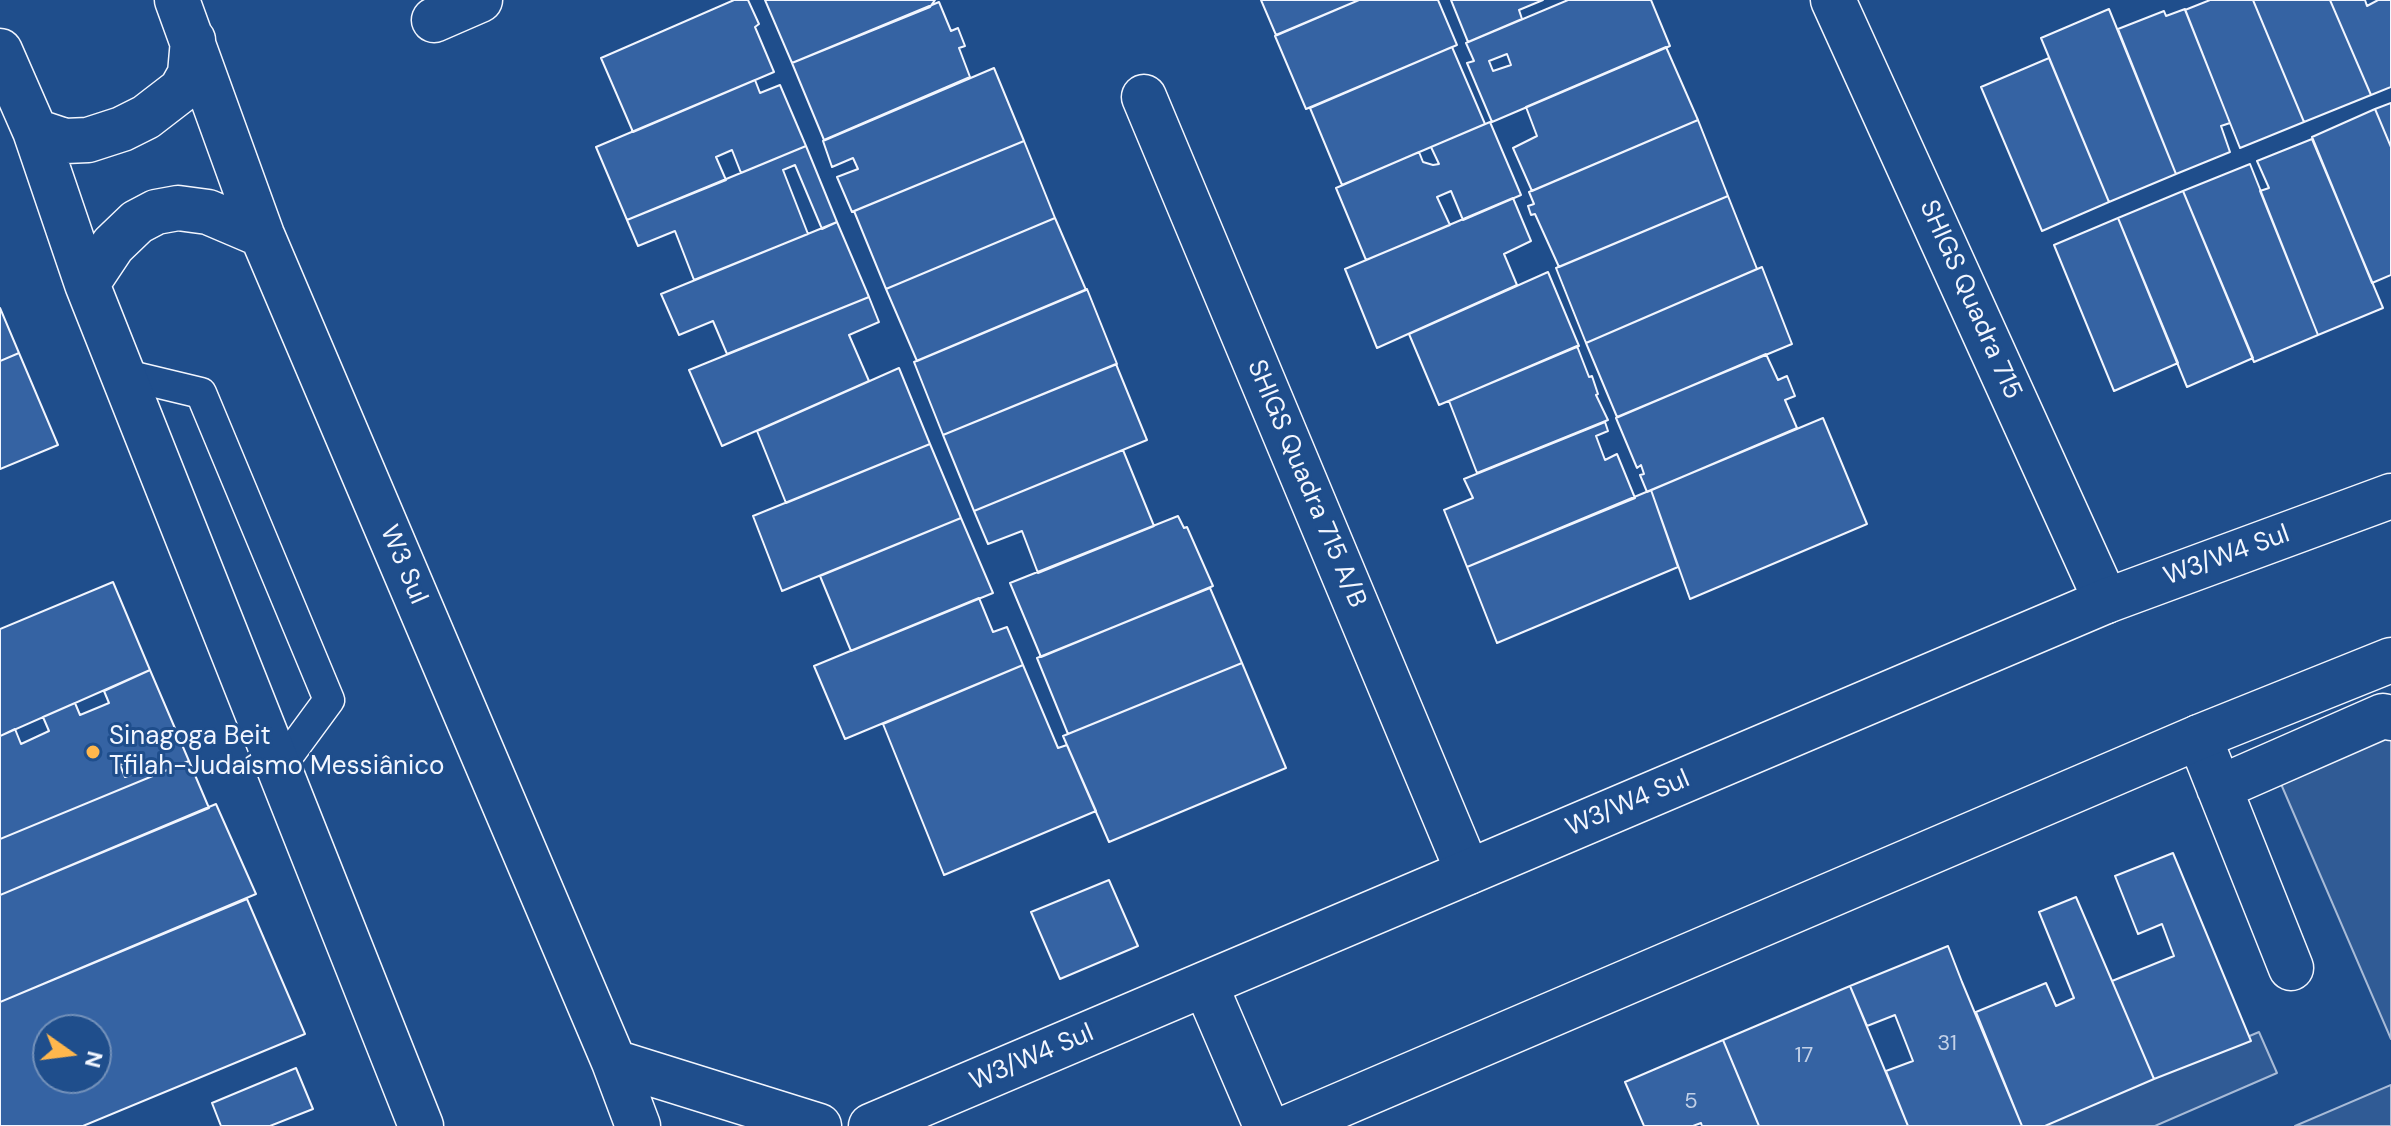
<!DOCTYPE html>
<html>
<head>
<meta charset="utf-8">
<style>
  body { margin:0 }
  #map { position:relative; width:2391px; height:1126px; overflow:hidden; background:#1f4e8c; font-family:"DM Sans",sans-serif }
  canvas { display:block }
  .north { position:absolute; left:32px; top:1014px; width:80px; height:80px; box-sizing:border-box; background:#1f4e8c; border:2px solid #7391ba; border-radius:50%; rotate:104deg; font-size:22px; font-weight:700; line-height:32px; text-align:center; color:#f2f6ff }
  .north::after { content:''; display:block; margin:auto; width:28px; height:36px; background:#ffb74d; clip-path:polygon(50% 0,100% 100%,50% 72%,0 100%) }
</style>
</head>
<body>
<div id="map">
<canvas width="2391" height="1126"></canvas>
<div class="north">N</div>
</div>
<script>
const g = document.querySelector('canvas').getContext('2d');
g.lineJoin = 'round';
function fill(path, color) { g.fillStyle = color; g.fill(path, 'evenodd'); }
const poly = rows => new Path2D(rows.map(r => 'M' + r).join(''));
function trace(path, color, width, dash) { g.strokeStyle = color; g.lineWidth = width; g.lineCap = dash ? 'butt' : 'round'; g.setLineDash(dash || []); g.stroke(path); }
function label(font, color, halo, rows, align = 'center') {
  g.font = font + ' "DM Sans",sans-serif'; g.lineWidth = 6; g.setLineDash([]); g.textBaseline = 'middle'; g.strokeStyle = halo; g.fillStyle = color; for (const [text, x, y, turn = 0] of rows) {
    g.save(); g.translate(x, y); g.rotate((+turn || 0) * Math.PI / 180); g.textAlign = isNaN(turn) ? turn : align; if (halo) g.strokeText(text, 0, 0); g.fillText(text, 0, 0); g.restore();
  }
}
const built = poly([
  [2391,722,2391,1039,2278,777,2391,722],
  [2259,1032,2277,1073,2155,1126,2036,1126,2259,1032],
  [2391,1085,2391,1126,2295,1126,2391,1085]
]);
const building = poly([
  [734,0,748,0,759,24,755,27,774,72,633,132,601,58,734,0],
  [765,0,935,0,930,7,792,63,765,0],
  [1261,0,1359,0,1276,35,1261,0],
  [1438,0,1457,45,1306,109,1275,36,1359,0,1438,0],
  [1451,0,1543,0,1519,10,1522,19,1468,42,1451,0],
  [1568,0,1651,0,1670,46,1492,122,1467,63,1474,61,1466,43,1568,0],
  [1507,54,1511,65,1493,71,1489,61,1507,54],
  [2210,0,2253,0,2304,122,2240,148,2185,10,2210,0],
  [2253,0,2330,0,2371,95,2304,122,2253,0],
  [2330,0,2365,0,2367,6,2378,0,2391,0,2391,87,2371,95,2330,0],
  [939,2,951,31,958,28,965,46,959,48,970,77,824,140,792,63,939,2],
  [2109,9,2176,174,2109,202,2041,38,2109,9],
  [2185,9,2230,123,2221,126,2230,152,2176,174,2118,29,2164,11,2166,16,2185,9],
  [1452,47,1485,124,1342,185,1310,108,1452,47],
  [1666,47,1698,120,1532,191,1513,148,1537,136,1526,107,1666,47],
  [2049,58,2109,202,2042,231,1981,87,2049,58],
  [994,68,1024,141,852,212,837,177,858,169,853,158,832,167,823,141,994,68],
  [755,80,760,93,780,85,806,146,741,173,732,150,716,157,726,180,627,220,596,147,755,80],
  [2391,103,2391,147,2375,109,2391,103],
  [2375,109,2391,147,2391,275,2372,283,2312,137,2375,109],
  [1698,120,1728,196,1559,267,1535,214,1531,215,1528,206,1534,204,1529,192,1698,120],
  [1490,122,1521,195,1463,220,1451,191,1437,197,1450,225,1366,260,1336,188,1419,152,1423,162,1433,165,1439,164,1431,147,1490,122],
  [2312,139,2383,308,2318,335,2260,191,2269,188,2257,161,2312,139],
  [1024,141,1055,218,886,289,854,211,1024,141],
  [806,146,837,222,822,229,795,165,783,170,808,234,694,280,675,231,638,246,627,220,806,146],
  [2250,164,2318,335,2254,362,2183,191,2250,164],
  [2183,191,2253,358,2187,387,2118,218,2183,191],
  [1728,196,1757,269,1586,343,1556,268,1728,196],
  [1513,198,1531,241,1504,254,1517,285,1377,348,1345,269,1513,198],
  [1055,218,1086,290,917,361,886,289,1055,218],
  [2118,218,2178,363,2114,391,2054,245,2118,218],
  [837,222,869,297,727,354,713,321,679,335,661,294,837,222],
  [1762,267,1792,344,1617,417,1586,343,1762,267],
  [1548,272,1579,346,1439,405,1409,334,1548,272],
  [1087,289,1117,364,943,435,914,362,1087,289],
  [869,297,879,322,849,335,869,381,722,446,689,370,869,297],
  [0,308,19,353,0,361,0,308],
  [1577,346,1589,377,1592,376,1598,394,1596,395,1608,420,1477,473,1449,401,1577,346],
  [19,353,58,445,0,469,0,361,19,353],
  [1766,354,1778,380,1787,376,1795,396,1785,400,1797,428,1647,492,1640,475,1644,474,1641,465,1637,468,1616,418,1766,354],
  [1116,364,1147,440,974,511,943,435,1116,364],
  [899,368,930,444,786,503,757,431,899,368],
  [1823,418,1867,524,1690,599,1651,490,1823,418],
  [1605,422,1608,431,1596,436,1605,460,1617,454,1635,498,1467,567,1444,510,1473,498,1464,479,1605,422],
  [930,444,961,518,782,591,753,516,930,444],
  [1123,450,1154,526,1038,573,1022,531,988,544,974,511,1123,450],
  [1651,490,1678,567,1497,643,1467,567,1651,490],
  [1178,516,1184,528,1187,527,1213,586,1041,657,1010,583,1178,516],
  [961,518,993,593,851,651,820,576,961,518],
  [113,582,150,670,0,736,0,629,113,582],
  [1210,588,1242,663,1068,734,1037,658,1210,588],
  [979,598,993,632,1007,627,1023,665,845,739,814,666,979,598],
  [1242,663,1286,768,1109,842,1063,736,1242,663],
  [1023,665,1058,748,1067,745,1096,811,944,875,883,724,1023,665],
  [150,670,189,761,0,839,0,736,15,729,21,744,49,731,43,717,75,703,80,715,109,703,104,691,150,670],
  [131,760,136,773,125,777,120,765,131,760],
  [189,761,209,808,0,895,0,839,189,761],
  [216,804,256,894,0,1002,0,895,216,804],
  [2173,853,2251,1041,2154,1079,2112,981,2174,956,2162,924,2138,934,2115,876,2173,853],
  [1109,880,1138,946,1060,979,1031,912,1109,880],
  [2076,897,2154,1079,2045,1126,2022,1126,1976,1012,2046,983,2056,1006,2074,998,2039,912,2076,897],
  [247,899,305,1034,83,1126,0,1126,0,1002,247,899],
  [48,1030,96,1030,96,1078,48,1078,48,1030],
  [1948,946,1962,982,2022,1126,1908,1126,1886,1071,1913,1061,1895,1015,1867,1026,1850,986,1948,946],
  [1850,986,1908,1126,1759,1126,1723,1040,1850,986],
  [1723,1040,1759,1126,1702,1126,1701,1123,1693,1126,1644,1126,1625,1082,1723,1040],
  [296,1068,313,1109,270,1126,221,1126,212,1103,296,1068]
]);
const lane = poly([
  [122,374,201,393,329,700,279,768]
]);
const street = poly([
  [1833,0,2106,601],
  [434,20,480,0],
  [1144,97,1468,872],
  [2199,737,2291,968],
  [2219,788,2383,716,2391,718]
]);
const secondary = poly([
  [1205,984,1266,1126],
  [871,1126,2106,601,2391,496],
  [1291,1126,2199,737,2391,660]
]);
const primary = poly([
  [177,0,262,235,614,1062,638,1126],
  [0,51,35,131,87,284,421,1126],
  [35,131,65,141,88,140,122,129,146,117,181,90,190,74,193,40],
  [87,284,113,245,137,222,156,212,178,208,208,212,262,235],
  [614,1062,819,1126]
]);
const markers = [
  [93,752,8,"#ffb74d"]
];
const numberNames = [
  ["31",1947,1044],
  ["17",1804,1056],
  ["5",1691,1102]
];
const streetNames = [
  ["SHIGS Quadra 715",1970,300,66],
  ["SHIGS Quadra 715 A/B",1306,484,67],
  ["W3/W4 Sul",2227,556,-20],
  ["W3 Sul",403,565,67],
  ["W3/W4 Sul",1628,804,-23],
  ["W3/W4 Sul",1032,1058,-23]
];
const poiNames = [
  ["Sinagoga Beit",109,737],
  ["Tfilah-Judaísmo Messiânico",109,767]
];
fill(built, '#305b95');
trace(built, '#a8bbd7', 2);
fill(building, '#3563a3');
trace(building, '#f2f6ff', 2);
trace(lane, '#f2f6ff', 33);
trace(street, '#f2f6ff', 47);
trace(secondary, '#f2f6ff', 47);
trace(primary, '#f2f6ff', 47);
trace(lane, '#1f4e8c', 30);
trace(street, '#1f4e8c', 44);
trace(secondary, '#1f4e8c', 44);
trace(primary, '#1f4e8c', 44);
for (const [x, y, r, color] of markers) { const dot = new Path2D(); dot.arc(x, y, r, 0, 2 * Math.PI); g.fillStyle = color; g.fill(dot); trace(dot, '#1f4e8c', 3); }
label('22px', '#c3d1e8', null, numberNames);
label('26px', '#f2f6ff', '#1f4e8c', streetNames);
label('26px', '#f2f6ff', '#1f4e8c', poiNames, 'left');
</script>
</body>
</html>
